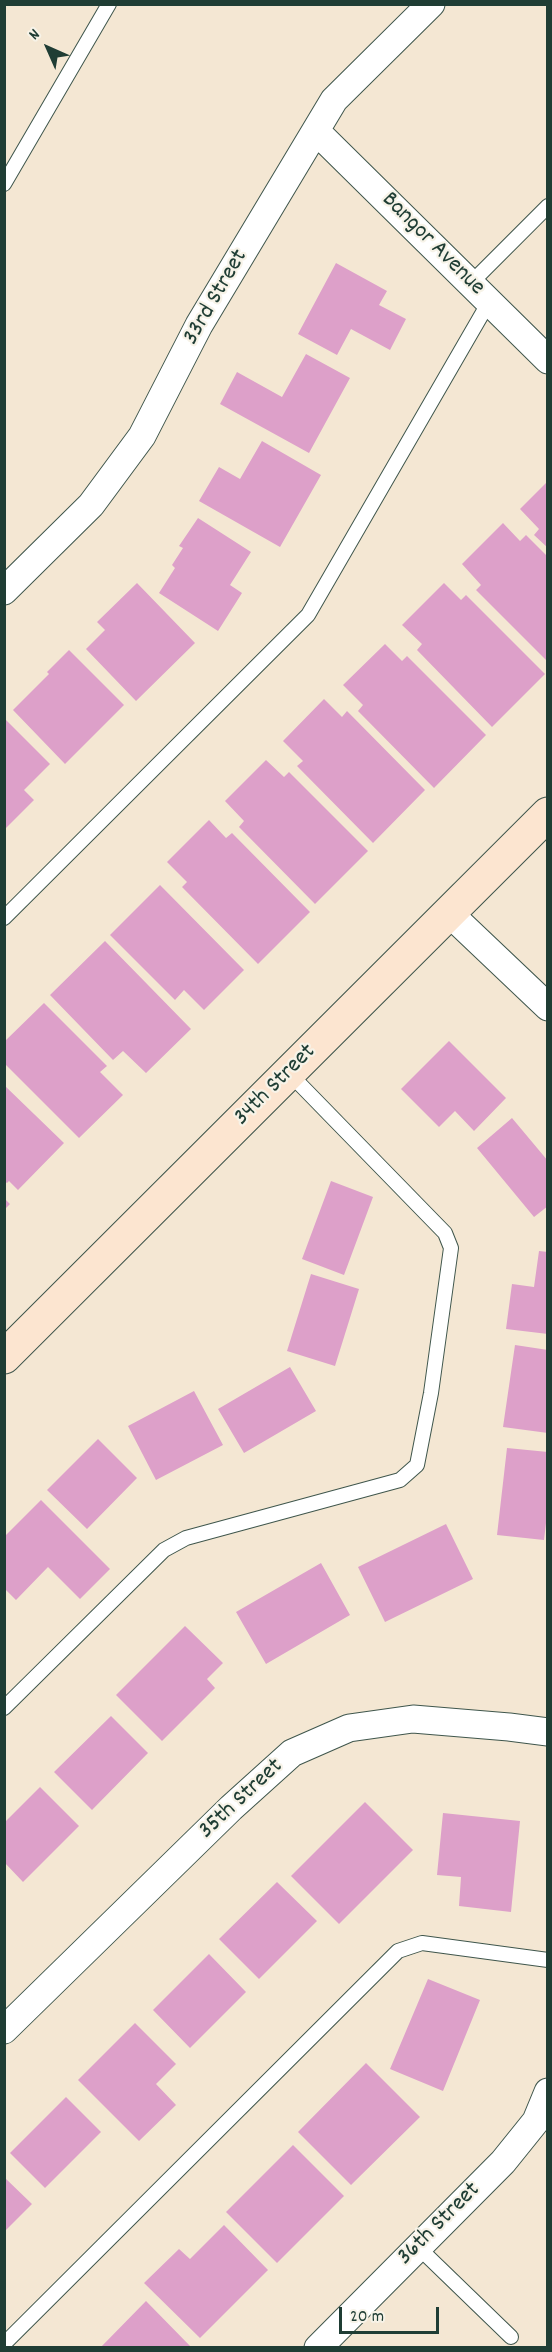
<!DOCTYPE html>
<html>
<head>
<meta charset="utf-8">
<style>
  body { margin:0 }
  #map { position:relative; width:552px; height:2352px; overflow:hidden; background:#f4e7d3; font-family:Dekko,sans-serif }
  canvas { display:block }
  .frame { position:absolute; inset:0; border:6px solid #1f3d34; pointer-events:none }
  .north { position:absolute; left:18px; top:18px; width:60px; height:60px; -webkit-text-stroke:4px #f7f3e8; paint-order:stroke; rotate:315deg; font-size:16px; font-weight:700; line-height:24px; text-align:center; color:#1f3d34 }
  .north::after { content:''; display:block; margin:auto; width:21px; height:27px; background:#1f3d34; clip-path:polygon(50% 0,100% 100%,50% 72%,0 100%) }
  .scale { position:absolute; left:339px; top:2307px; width:100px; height:27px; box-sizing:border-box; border:3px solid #1f3d34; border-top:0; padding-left:8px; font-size:18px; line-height:21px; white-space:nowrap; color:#1f3d34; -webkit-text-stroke:4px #f7f3e8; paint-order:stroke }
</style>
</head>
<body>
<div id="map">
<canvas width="552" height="2352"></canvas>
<div class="frame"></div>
<div class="north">N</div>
<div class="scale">20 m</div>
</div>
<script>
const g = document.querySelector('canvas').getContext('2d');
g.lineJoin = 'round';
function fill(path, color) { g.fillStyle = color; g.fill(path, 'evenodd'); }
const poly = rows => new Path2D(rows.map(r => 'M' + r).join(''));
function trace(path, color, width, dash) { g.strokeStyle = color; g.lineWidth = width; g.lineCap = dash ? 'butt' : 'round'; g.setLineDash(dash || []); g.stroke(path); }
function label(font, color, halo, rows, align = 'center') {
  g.font = font + ' Dekko,sans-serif'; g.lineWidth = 4.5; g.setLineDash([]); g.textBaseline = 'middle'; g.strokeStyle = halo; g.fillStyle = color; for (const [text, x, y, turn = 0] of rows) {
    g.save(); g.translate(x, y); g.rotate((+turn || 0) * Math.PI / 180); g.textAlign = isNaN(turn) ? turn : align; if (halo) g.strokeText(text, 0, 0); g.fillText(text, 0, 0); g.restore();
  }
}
const building = poly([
  [336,263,387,291,379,305,406,319,390,350,351,329,337,355,298,334],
  [306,354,350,378,309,453,220,404,237,372,282,397],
  [262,441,321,475,280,547,199,501,219,467,240,479],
  [548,481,548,548,534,535,539,529,520,509],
  [198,518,251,552,230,585,242,593,218,631,159,593,175,568,172,565,183,548,179,546],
  [503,523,520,541,526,535,548,557,548,662,476,590,481,585,462,564],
  [137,583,195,643,136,701,86,649,105,630,97,622],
  [444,583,461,600,466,595,545,674,492,727,417,650,422,644,402,625],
  [385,644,402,661,407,656,486,735,434,788,358,711,363,705,343,685],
  [69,650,124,705,65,764,13,710,49,674,47,672],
  [324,699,342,717,347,711,425,790,373,843,297,766,303,761,283,741],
  [4,718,50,764,24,790,34,800,4,830],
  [266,760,284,777,289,772,368,851,315,904,239,827,244,821,225,801],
  [209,820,226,838,232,833,310,912,258,964,182,887,187,882,167,862],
  [160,885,244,970,204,1010,184,990,175,1000,110,935],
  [105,941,191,1029,146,1073,123,1051,113,1060,50,995],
  [44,1003,107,1066,100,1072,123,1095,79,1138,4,1063,4,1042],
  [449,1041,506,1098,474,1131,455,1111,439,1127,401,1089],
  [4,1085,64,1143,18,1190,9,1181,7,1183,4,1181],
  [512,1118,548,1161,548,1206,534,1217,477,1148],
  [331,1181,373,1197,344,1275,302,1259],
  [4,1198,10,1204,4,1210],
  [539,1251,548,1252,548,1334,506,1329,512,1284,534,1287],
  [311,1274,359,1289,335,1366,287,1351],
  [515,1345,548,1350,548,1433,503,1427],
  [290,1367,316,1411,244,1453,218,1409],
  [194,1391,223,1445,156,1480,128,1426],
  [98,1439,137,1478,87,1529,47,1490],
  [507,1448,548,1452,548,1506,544,1540,497,1535],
  [41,1500,110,1569,80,1599,48,1567,16,1600,4,1588,4,1537],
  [446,1524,473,1579,385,1622,358,1567],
  [321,1563,350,1615,266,1664,236,1612],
  [185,1626,223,1663,207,1679,215,1688,162,1741,116,1695],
  [111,1716,148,1753,92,1810,54,1772],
  [40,1787,79,1826,23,1882,5,1863,5,1822],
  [365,1802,413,1850,339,1924,291,1876],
  [443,1813,520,1821,511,1912,459,1906,461,1877,437,1875],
  [277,1882,317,1921,259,1979,219,1939],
  [209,1954,246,1992,190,2048,153,2010],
  [428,1979,480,2000,443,2091,390,2069],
  [135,2023,176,2064,156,2084,176,2105,139,2141,78,2080],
  [366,2063,420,2117,351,2185,298,2132],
  [66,2097,101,2132,45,2188,10,2153],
  [293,2145,344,2196,277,2263,226,2212],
  [4,2177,32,2204,4,2232],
  [224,2225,268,2270,200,2338,144,2283,179,2249,190,2259],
  [146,2301,192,2348,100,2348]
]);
const lane = poly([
  [4,184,109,4],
  [470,284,548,206],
  [4,918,308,615,489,302],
  [4,1708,164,1550,186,1538,400,1480,417,1465,431,1393,451,1248,445,1233,289,1073],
  [418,2247,511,2337],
  [4,2344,398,1951,422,1943,548,1960]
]);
const street = poly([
  [316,131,548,360],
  [4,591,91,505,142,436,199,325,334,100,431,4],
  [449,913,548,1007],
  [4,2030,231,1808,292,1753,349,1728,413,1719,509,1727,548,1732],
  [318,2348,503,2162,536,2121,548,2092]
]);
const secondary = poly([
  [4,1357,548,814]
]);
const streetNames = [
  ["Bangor Avenue",432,245,45],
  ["33rd Street",217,298,-60],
  ["34th Street",276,1086,-45],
  ["35th Street",242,1800,-43],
  ["36th Street",440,2225,-45]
];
fill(building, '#dda0c9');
trace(lane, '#3f564c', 16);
trace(street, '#3f564c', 29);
trace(secondary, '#3f564c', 35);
trace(lane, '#fff', 14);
trace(street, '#fff', 27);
trace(secondary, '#fce5d0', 33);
label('24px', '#1f3d34', '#f7f3e8', streetNames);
</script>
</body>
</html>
